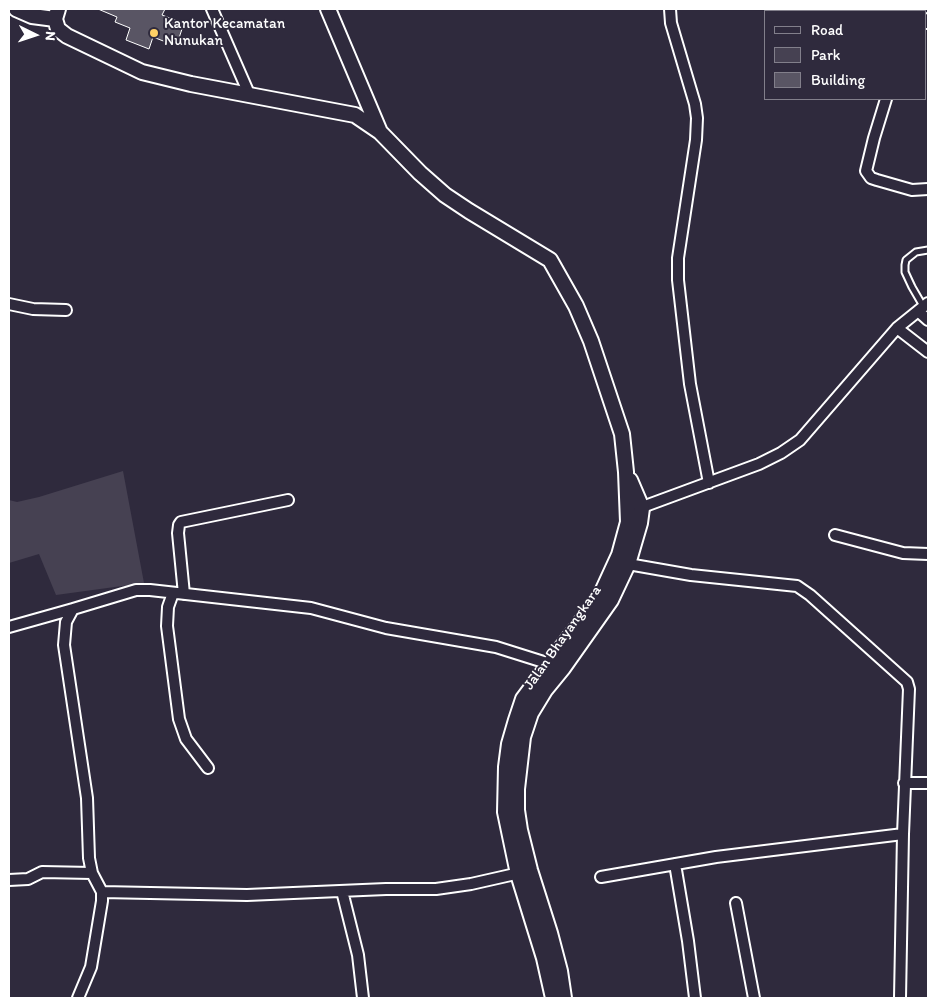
<!DOCTYPE html>
<html>
<head>
<meta charset="utf-8">
<style>
  body { margin:0 }
  #map { position:relative; width:937px; height:1007px; overflow:hidden; background:#2f2a3d; font-family:Itim,sans-serif }
  canvas { display:block }
  .frame { position:absolute; inset:0; border:10px solid #fff; pointer-events:none }
  .legend { position:absolute; left:764px; top:10px; width:162px; height:90px; box-sizing:border-box; background:#2f2a3d; border:1px solid #827f8b; margin:0; padding:6px 9px; list-style:none; font-size:15px; color:#fff }
  .legend li { display:flex; align-items:center; gap:10px; height:25px }
  .legend b { width:25px; border:1px solid #827f8b }
  .north { position:absolute; left:10px; top:10px; width:50px; height:50px; -webkit-text-stroke:4px #2f2a3d; paint-order:stroke; rotate:94deg; font-size:14px; font-weight:700; line-height:20px; text-align:center; color:#fff }
  .north::after { content:''; display:block; margin:auto; width:18px; height:22px; background:#fff; clip-path:polygon(50% 0,100% 100%,50% 72%,0 100%) }
</style>
</head>
<body>
<div id="map">
<canvas width="937" height="1007"></canvas>
<div class="frame"></div>
<ul class="legend">
<li><b style="height:6px;background:#2f2a3d"></b>Road</li>
<li><b style="height:14px;background:#464152"></b>Park</li>
<li><b style="height:14px;background:#595564"></b>Building</li>
</ul>
<div class="north">N</div>
</div>
<script>
const g = document.querySelector('canvas').getContext('2d');
g.lineJoin = 'round';
function fill(path, color) { g.fillStyle = color; g.fill(path, 'evenodd'); }
const poly = rows => new Path2D(rows.map(r => 'M' + r).join(''));
function trace(path, color, width, dash) { g.strokeStyle = color; g.lineWidth = width; g.lineCap = dash ? 'butt' : 'round'; g.setLineDash(dash || []); g.stroke(path); }
function label(font, color, halo, rows, align = 'center') {
  g.font = font + ' Itim,sans-serif'; g.lineWidth = 4; g.setLineDash([]); g.textBaseline = 'middle'; g.strokeStyle = halo; g.fillStyle = color; for (const [text, x, y, turn = 0] of rows) {
    g.save(); g.translate(x, y); g.rotate((+turn || 0) * Math.PI / 180); g.textAlign = isNaN(turn) ? turn : align; if (halo) g.strokeText(text, 0, 0); g.fillText(text, 0, 0); g.restore();
  }
}
const green = poly([
  [123,471,144,583,56,595,39,554,9,563,9,500,17,502,39,497]
]);
const building = poly([
  [98,9,165,9,162,15,180,22,178,27,182,29,178,41,173,39,171,44,153,37,149,49,126,40,130,28,115,22,117,17,98,9]
]);
const lane = poly([
  [923,306,912,287,905,272,905,265,906,260,916,252,928,250]
]);
const street = poly([
  [212,9,250,96],
  [670,9,671,23,695,104,697,118,696,140,678,258,678,280,690,384,709,483],
  [926,23,928,19],
  [886,99,874,138,866,171,871,178,877,180,912,190,928,189],
  [9,304,33,309,66,310],
  [918,311,928,320],
  [897,328,928,352],
  [637,509,759,464,781,453,800,440,897,328,928,303],
  [835,535,903,553,928,554],
  [628,564,691,575,797,586,810,595,907,682,909,689,903,834,900,998],
  [173,593,168,607,167,626,179,719,186,739,208,768],
  [184,594,178,533,179,525,181,522,288,500],
  [9,627,73,609],
  [904,783,928,783],
  [675,864,688,941,695,998],
  [601,877,716,857,903,834],
  [9,880,28,879,42,872,92,873],
  [342,891,358,955,363,998],
  [102,892,247,895,386,889,436,889,471,884,524,872],
  [736,903,754,998],
  [78,998,91,967,102,901,102,892,92,873,89,858,87,798,64,645,66,622,73,609,136,590,150,590,311,608,386,628,496,647,550,664]
]);
const secondary = poly([
  [16,9,32,16,55,19],
  [58,9,55,19,58,29,67,36,142,72,191,84,355,115,380,132,420,173,445,195,469,211,550,260,576,306,591,341,622,434,626,472,628,522,619,555,602,592,590,610,523,699,516,720,509,744,506,767,505,812,518,874,544,958,553,998],
  [328,9,380,132],
  [564,998,560,971,550,933,530,870,520,830,517,810,517,789,523,737,531,713,545,690,563,668,611,600,628,564,640,523,642,508,630,480]
]);
const markers = [
  [154,33,5,"#ffd166"]
];
const poiNames = [
  ["Kantor Kecamatan",164,24],
  ["Nunukan",164,41]
];
const streetNames = [
  ["Jalan Bhayangkara",563,638,-55]
];
fill(green, '#464152');
fill(building, '#595564');
trace(building, '#fff', 1);
trace(lane, '#fff', 9);
trace(street, '#fff', 14);
trace(secondary, '#fff', 18);
trace(lane, '#2f2a3d', 5);
trace(street, '#2f2a3d', 10);
trace(secondary, '#2f2a3d', 14);
for (const [x, y, r, color] of markers) { const dot = new Path2D(); dot.arc(x, y, r, 0, 2 * Math.PI); g.fillStyle = color; g.fill(dot); trace(dot, '#2f2a3d', 2); }
label('15px', '#fff', '#2f2a3d', poiNames, 'left');
label('15px', '#fff', '#2f2a3d', streetNames);
</script>
</body>
</html>
